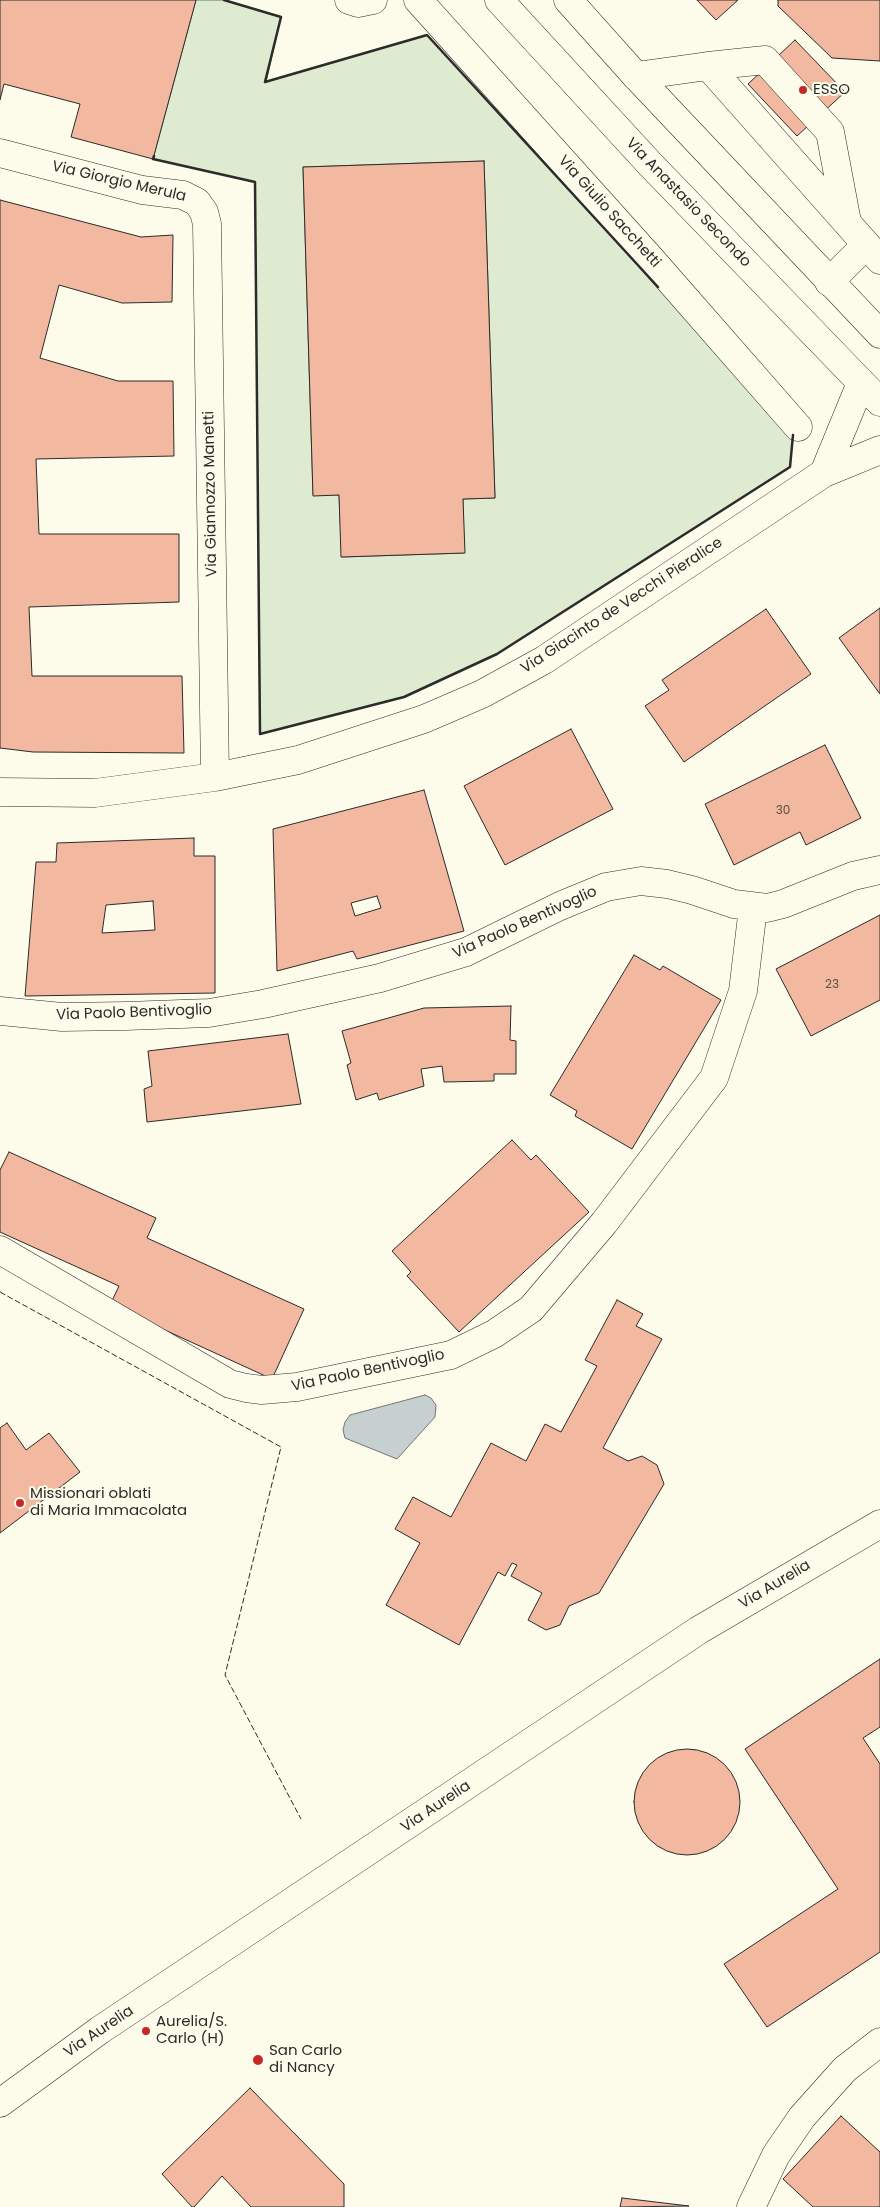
<!DOCTYPE html>
<html>
<head>
<meta charset="utf-8">
<style>
  body { margin:0 }
  canvas { display:block; background:#fdfbea }
</style>
</head>
<body>
<canvas width="880" height="2207"></canvas>
<script>
const g = document.querySelector('canvas').getContext('2d');
g.lineJoin = 'round';
function fill(path, color) { g.fillStyle = color; g.fill(path, 'evenodd'); }
const poly = rows => new Path2D(rows.map(r => 'M' + r).join(''));
function trace(path, color, width, dash) { g.strokeStyle = color; g.lineWidth = width; g.lineCap = dash ? 'butt' : 'round'; g.setLineDash(dash || []); g.stroke(path); }
function label(font, color, halo, rows, align = 'center') {
  g.font = font + ' Poppins,sans-serif'; g.lineWidth = 4; g.setLineDash([]); g.textBaseline = 'middle'; g.strokeStyle = halo; g.fillStyle = color; for (const [text, x, y, turn = 0] of rows) {
    g.save(); g.translate(x, y); g.rotate((+turn || 0) * Math.PI / 180); g.textAlign = isNaN(turn) ? turn : align; if (halo) g.strokeText(text, 0, 0); g.fillText(text, 0, 0); g.restore();
  }
}
const green = poly([
  [196,0,224,0,281,17,266,82,427,35,793,434,790,467,497,654,404,697,260,734,255,182,153,159,196,0],
  [484,161,495,498,463,499,464,553,342,557,339,495,313,495,303,167,484,161]
]);
const water = poly([
  [425,1395,431,1398,436,1405,435,1417,397,1459,345,1438,343,1430,345,1422,350,1415,425,1395]
]);
const building = poly([
  [0,0,196,0,153,159,71,137,80,104,4,84,0,100,0,0],
  [697,0,738,0,716,20,697,0],
  [778,0,880,0,880,61,832,58,778,6,778,0],
  [795,40,845,92,797,136,748,84,795,40],
  [484,161,495,498,463,499,465,553,341,557,339,495,313,496,303,167,484,161],
  [0,200,141,237,173,235,172,302,122,303,59,285,40,358,118,381,173,381,174,456,36,459,39,534,179,534,179,602,29,607,32,676,182,676,184,753,33,752,0,748,0,200],
  [880,608,880,694,839,638,880,608],
  [766,609,811,674,684,762,645,706,669,690,662,680,766,609],
  [571,729,613,809,505,865,464,786,571,729],
  [825,745,861,818,806,845,800,832,734,865,705,804,825,745],
  [424,790,464,931,357,959,353,951,277,971,273,829,424,790],
  [377,896,381,908,355,916,351,903,377,896],
  [194,838,194,856,215,856,215,993,25,996,36,862,56,862,57,843,194,838],
  [153,901,155,930,102,933,106,905,153,901],
  [880,915,880,1000,811,1036,776,969,880,915],
  [634,955,660,970,663,966,721,1000,632,1149,575,1116,577,1111,550,1095,634,955],
  [511,1006,510,1040,516,1041,516,1074,494,1074,494,1081,444,1082,442,1066,421,1069,424,1086,379,1100,377,1093,356,1100,347,1065,351,1063,342,1031,424,1008,511,1006],
  [288,1034,301,1104,147,1122,144,1089,152,1086,148,1051,288,1034],
  [512,1140,531,1160,536,1155,589,1212,459,1332,407,1276,411,1272,392,1251,512,1140],
  [9,1152,156,1218,147,1238,304,1309,272,1379,110,1305,119,1286,0,1232,0,1170,9,1152],
  [617,1300,643,1314,636,1326,662,1339,603,1448,628,1461,642,1456,657,1465,664,1484,599,1593,569,1606,560,1625,546,1630,528,1620,542,1593,511,1576,517,1565,512,1563,505,1576,498,1572,459,1645,386,1605,420,1543,395,1529,413,1497,451,1517,491,1443,526,1461,545,1424,561,1432,597,1366,585,1360,617,1300],
  [7,1423,26,1450,49,1433,80,1472,0,1533,0,1428,7,1423],
  [880,1659,880,1727,863,1738,880,1764,880,1952,767,2027,724,1964,838,1889,745,1749,880,1659],
  '634 1802a53 53 0 1 1 106 0a53 53 0 1 1-106 0Z',
  [250,2088,344,2184,344,2207,251,2207,222,2176,194,2207,192,2207,162,2174,250,2088],
  [841,2116,880,2152,880,2207,813,2207,783,2179,841,2116],
  [622,2198,689,2206,620,2207,622,2198]
]);
const minor = poly([
  [349,0,358,3,373,0],
  [418,0,650,258,798,427],
  [708,66,765,60,830,132,847,222],
  [636,76,708,66,880,260],
  [0,153,142,190,183,195,197,202,204,212,207,224,215,777],
  [829,282,866,245],
  [824,473,861,383],
  [0,792,95,793,215,777,298,760,424,719,482,694,544,660,824,473,880,450],
  [0,1011,62,1017,126,1016,209,1013,263,1004,380,978,466,952,560,906,606,887,641,881,667,884,692,890,734,904,767,908,783,904,853,876,880,870],
  [0,1250,230,1384,246,1388,262,1390,297,1387,451,1355,494,1334,531,1309,604,1223,714,1078,743,991,753,908],
  [0,2103,100,2030,699,1630,880,1524],
  [751,2207,776,2155,802,2117,845,2069,880,2042]
]);
const major = poly([
  [499,0,650,164,880,402],
  [568,0,636,76,880,334]
]);
const fence = poly([
  [0,1292,281,1447,225,1675,301,1819]
]);
const wall = poly([
  [224,0,281,17,265,82,427,35,658,287],
  [154,156,153,159,255,182,260,734,404,697,497,654,790,467,793,435]
]);
const markers = [
  [803,90,5,"#c62828"],
  [20,1503,5,"#c62828"],
  [146,2031,5,"#c62828"],
  [258,2060,6,"#c62828"]
];
const numberNames = [
  ["30",783,811],
  ["23",832,985]
];
const poiNames = [
  ["ESSO",813,90],
  ["Missionari oblati",30,1494],
  ["di Maria Immacolata",30,1511],
  ["Aurelia/S.",156,2022],
  ["Carlo (H)",156,2039],
  ["San Carlo",269,2051],
  ["di Nancy",269,2068]
];
const streetNames = [
  ["Via Giorgio Merula",119,182,13],
  ["Via Anastasio Secondo",688,203,46],
  ["Via Giulio Sacchetti",609,212,48],
  ["Via Giannozzo Manetti",211,494,-91],
  ["Via Giacinto de Vecchi Pieralice",622,606,-33],
  ["Via Paolo Bentivoglio",525,923,-24],
  ["Via Paolo Bentivoglio",134,1013,-2],
  ["Via Paolo Bentivoglio",368,1371,-12],
  ["Via Aurelia",775,1585,-31],
  ["Via Aurelia",436,1807,-34],
  ["Via Aurelia",99,2032,-34]
];
fill(green, '#deebd1');
trace(green, '#74746e', 1);
fill(water, '#c7d0d0');
trace(water, '#74746e', 1);
fill(building, '#f2b8a0');
trace(building, '#2b2b2b', 1);
trace(minor, '#2b2b2b', 29);
trace(major, '#2b2b2b', 29);
trace(minor, '#fdfbea', 28);
trace(major, '#fdfbea', 28);
trace(fence, '#2b2b2b', 1, [6, 2.5]);
trace(wall, '#2b2b2b', 2.5);
for (const [x, y, r, color] of markers) { const dot = new Path2D(); dot.arc(x, y, r, 0, 2 * Math.PI); g.fillStyle = color; g.fill(dot); trace(dot, '#fdfbea', 2); }
label('12px', '#5d4e48', null, numberNames);
label('15px', '#2b2b2b', '#fdfbea', poiNames, 'left');
label('15px', '#2b2b2b', '#fdfbea', streetNames);
</script>
</body>
</html>
